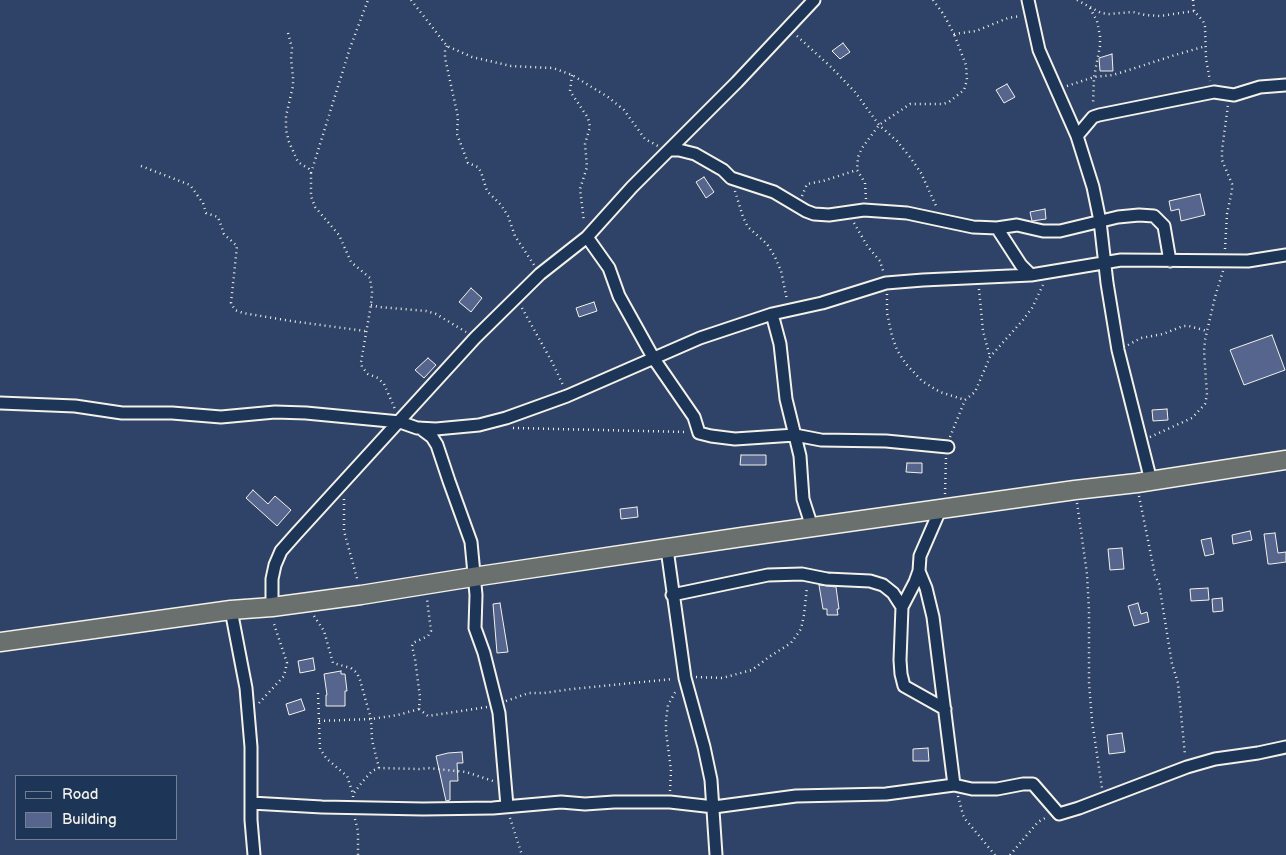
<!DOCTYPE html>
<html>
<head>
<meta charset="utf-8">
<style>
  body { margin:0 }
  #map { position:relative; width:1286px; height:855px; overflow:hidden; background:#2e4367; font-family:"Balsamiq Sans",sans-serif }
  canvas { display:block }
  .legend { position:absolute; left:15px; top:775px; width:162px; height:65px; box-sizing:border-box; background:#1d3557; border:1px solid #738091; margin:0; padding:6px 9px; list-style:none; font-size:15px; color:#f4f1e8 }
  .legend li { display:flex; align-items:center; gap:10px; height:25px }
  .legend b { width:25px; border:1px solid #738091 }
</style>
</head>
<body>
<div id="map">
<canvas width="1286" height="855"></canvas>
<ul class="legend">
<li><b style="height:6px;background:#1d3557"></b>Road</li>
<li><b style="height:14px;background:#55658d"></b>Building</li>
</ul>
</div>
<script>
const g = document.querySelector('canvas').getContext('2d');
g.lineJoin = 'round';
function fill(path, color) { g.fillStyle = color; g.fill(path, 'evenodd'); }
const poly = rows => new Path2D(rows.map(r => 'M' + r).join(''));
function trace(path, color, width, dash) { g.strokeStyle = color; g.lineWidth = width; g.lineCap = dash ? 'butt' : 'round'; g.setLineDash(dash || []); g.stroke(path); }
const building = poly([
  [843,43,850,52,840,59,832,51,843,43],
  [1112,54,1113,71,1100,71,1099,58,1112,54],
  [1007,84,1015,97,1004,103,996,90,1007,84],
  [704,177,714,192,706,198,696,182,704,177],
  [1200,194,1205,215,1181,221,1179,209,1171,211,1169,201,1200,194],
  [1045,209,1046,219,1032,221,1030,212,1045,209],
  [471,288,482,298,471,312,459,302,471,288],
  [594,302,597,311,579,317,576,308,594,302],
  [1272,335,1285,370,1244,385,1230,350,1272,335],
  [428,358,436,365,424,378,415,370,428,358],
  [1167,409,1168,420,1153,421,1152,410,1167,409],
  [741,455,766,455,766,465,740,465,741,455],
  [907,463,922,463,922,473,906,472,907,463],
  [253,490,268,504,275,496,291,510,277,526,246,498,253,490],
  [637,507,638,517,621,519,620,509,637,507],
  [1250,531,1252,540,1233,544,1232,535,1250,531],
  [1275,533,1278,553,1286,552,1286,562,1271,564,1268,564,1264,534,1275,533],
  [1211,538,1214,554,1205,556,1201,540,1211,538],
  [1122,548,1124,569,1110,570,1108,549,1122,548],
  [819,585,836,587,839,609,837,609,838,615,827,615,827,609,823,609,819,585],
  [1208,588,1209,600,1191,601,1190,589,1208,588],
  [1222,598,1223,611,1213,612,1212,599,1222,598],
  [500,603,508,652,497,653,493,604,500,603],
  [1138,603,1141,614,1147,612,1149,622,1134,626,1128,606,1138,603],
  [313,658,315,670,300,673,298,661,313,658],
  [341,671,341,674,345,674,347,691,345,691,345,706,326,706,326,695,327,695,324,674,341,671],
  [301,699,305,710,289,715,286,704,301,699],
  [1122,733,1125,752,1109,754,1107,735,1122,733],
  [928,748,929,761,913,761,913,749,928,748],
  [462,752,463,763,457,763,458,781,450,781,450,800,446,801,436,756,448,753,462,752]
]);
const path = poly([
  [411,0,447,46,472,57,511,66,553,68,572,75,608,97,624,110,645,139,658,146],
  [933,0,944,15,954,34,976,31,1008,18,1021,16],
  [1077,0,1101,13,1109,14,1133,12,1145,15,1160,16,1194,11],
  [1193,0,1194,11,1203,21,1205,26,1206,59,1210,81],
  [1090,8,1097,21,1100,36,1100,46,1094,77,1093,105],
  [288,33,292,48,291,59,293,77,293,86,286,116,286,130,289,142,298,162,309,169,311,173,311,196,315,207,339,235,351,262,370,278,372,292,371,305,361,362,362,367,368,374,378,378,384,384,395,409],
  [797,36,831,67,855,92,879,125,897,141,910,157,921,173,937,208],
  [447,46,445,50,445,58,458,117,457,134,468,163,478,167,481,172,487,191,501,205,508,216,515,236,534,265],
  [572,75,570,91,588,118,590,127,585,144,587,167,580,189,584,222],
  [1067,86,1094,77,1113,75,1129,70,1175,55,1206,46],
  [141,166,190,185,203,203,206,213,218,217,224,234,237,246,231,303,235,310,243,313,291,321,365,331],
  [311,173,350,48,368,0],
  [735,191,743,217,748,227,767,244,775,257,781,271,787,300],
  [802,196,807,184,823,181,857,170],
  [866,199,865,183,857,170,858,157,862,148,879,125,910,104,943,104,949,102,964,90,967,80,966,65,954,34],
  [854,223,868,247,880,261,884,274],
  [1225,249,1227,214,1232,190,1232,184,1222,160,1222,150,1228,105],
  [979,289,983,331,990,357],
  [887,294,887,313,892,336,897,350,906,364,922,381,940,392,965,400],
  [371,305,379,307,426,311,436,314,466,332],
  [522,308,552,362,563,385],
  [1128,345,1141,338,1163,334,1183,326,1189,326,1207,331],
  [513,428,687,432],
  [950,437,965,400,975,392,990,357,1023,320,1032,308,1043,285],
  [1150,437,1192,418,1205,404,1207,395,1204,351,1205,340,1215,297,1223,271],
  [945,494,946,457],
  [1139,496,1155,575,1159,584,1172,664,1178,683,1185,755],
  [344,499,344,531,358,582],
  [1077,503,1087,574,1089,610,1089,683,1092,721,1102,788],
  [314,616,324,631,333,663,351,668,357,673,360,680,371,719,372,740,379,768],
  [696,677,722,678,752,670,769,657,791,643,801,629,804,615,807,587],
  [318,693,320,749,327,759,347,776,353,794],
  [506,701,529,693,544,693,572,689,673,679],
  [259,703,284,676,287,663,273,621],
  [419,709,428,716,487,707],
  [319,721,371,719,398,715,419,709,420,697,415,659,412,646,413,643,428,636,431,631,427,599],
  [670,791,671,770,666,732,666,720,668,705,677,689],
  [958,796,963,815,966,820,995,855],
  [353,797,353,794,363,781,372,771,379,768,419,769,428,768,466,772,493,781],
  [510,818,522,855],
  [355,819,358,831,358,855],
  [1010,855,1038,822,1047,817]
]);
const minor = poly([
  [1028,0,1039,50,1077,136,1093,187,1100,221,1107,283,1118,350,1151,481],
  [1077,136,1093,117,1099,115,1214,92,1234,95,1260,87,1286,85],
  [670,150,679,150,695,154,723,170,731,178,774,192,806,211,814,214,829,215,864,210,907,213,973,227,997,228,1021,265,1031,275],
  [997,228,1017,225,1043,231,1060,231,1118,217,1139,215,1154,216,1164,226,1170,261],
  [587,237,609,268,619,296,654,359,694,417,699,433,711,436,735,439,795,435,821,440,886,441,948,447],
  [772,314,780,344,786,399,800,456,803,499,812,527],
  [0,403,75,406,122,413,172,413,221,417,275,412,306,413,400,422,417,428,436,429,479,425,506,418,567,396,700,338,772,314,822,303,886,283,923,280,1031,275,1121,260,1248,261,1286,255],
  [420,428,432,437,437,445,449,481,471,542,476,595,475,628,484,653,499,713,507,806],
  [940,510,920,556,919,571,915,582,902,607,900,660,901,674,904,686,945,709],
  [667,549,685,678,704,747,711,780,716,855],
  [919,571,926,588,933,617,954,785],
  [672,595,768,575,802,574,827,579,870,581,883,585,893,593,902,607],
  [272,607,272,579,275,565,281,551,296,534,475,338,540,274,587,237,632,187,737,82,814,0],
  [231,610,246,688,251,747,251,820,254,855],
  [251,803,322,807,423,809,493,808,561,802,585,804,614,802,670,802,714,807,796,796,886,794,954,785,972,789,997,789,1023,784,1033,784,1059,814,1079,808,1187,767,1215,759,1258,753,1286,747]
]);
const highway = poly([
  [0,642,231,610,272,607,361,595,473,577,742,537,1075,490,1137,483,1286,460]
]);
fill(building, '#55658d');
trace(building, '#f4f1e8', 1);
trace(minor, '#f4f1e8', 15);
trace(highway, '#f4f1e8', 21);
trace(path, '#f4f1e8', 2.5, [1, 4]);
trace(minor, '#1d3557', 11);
trace(highway, '#6a706d', 18);
</script>
</body>
</html>
